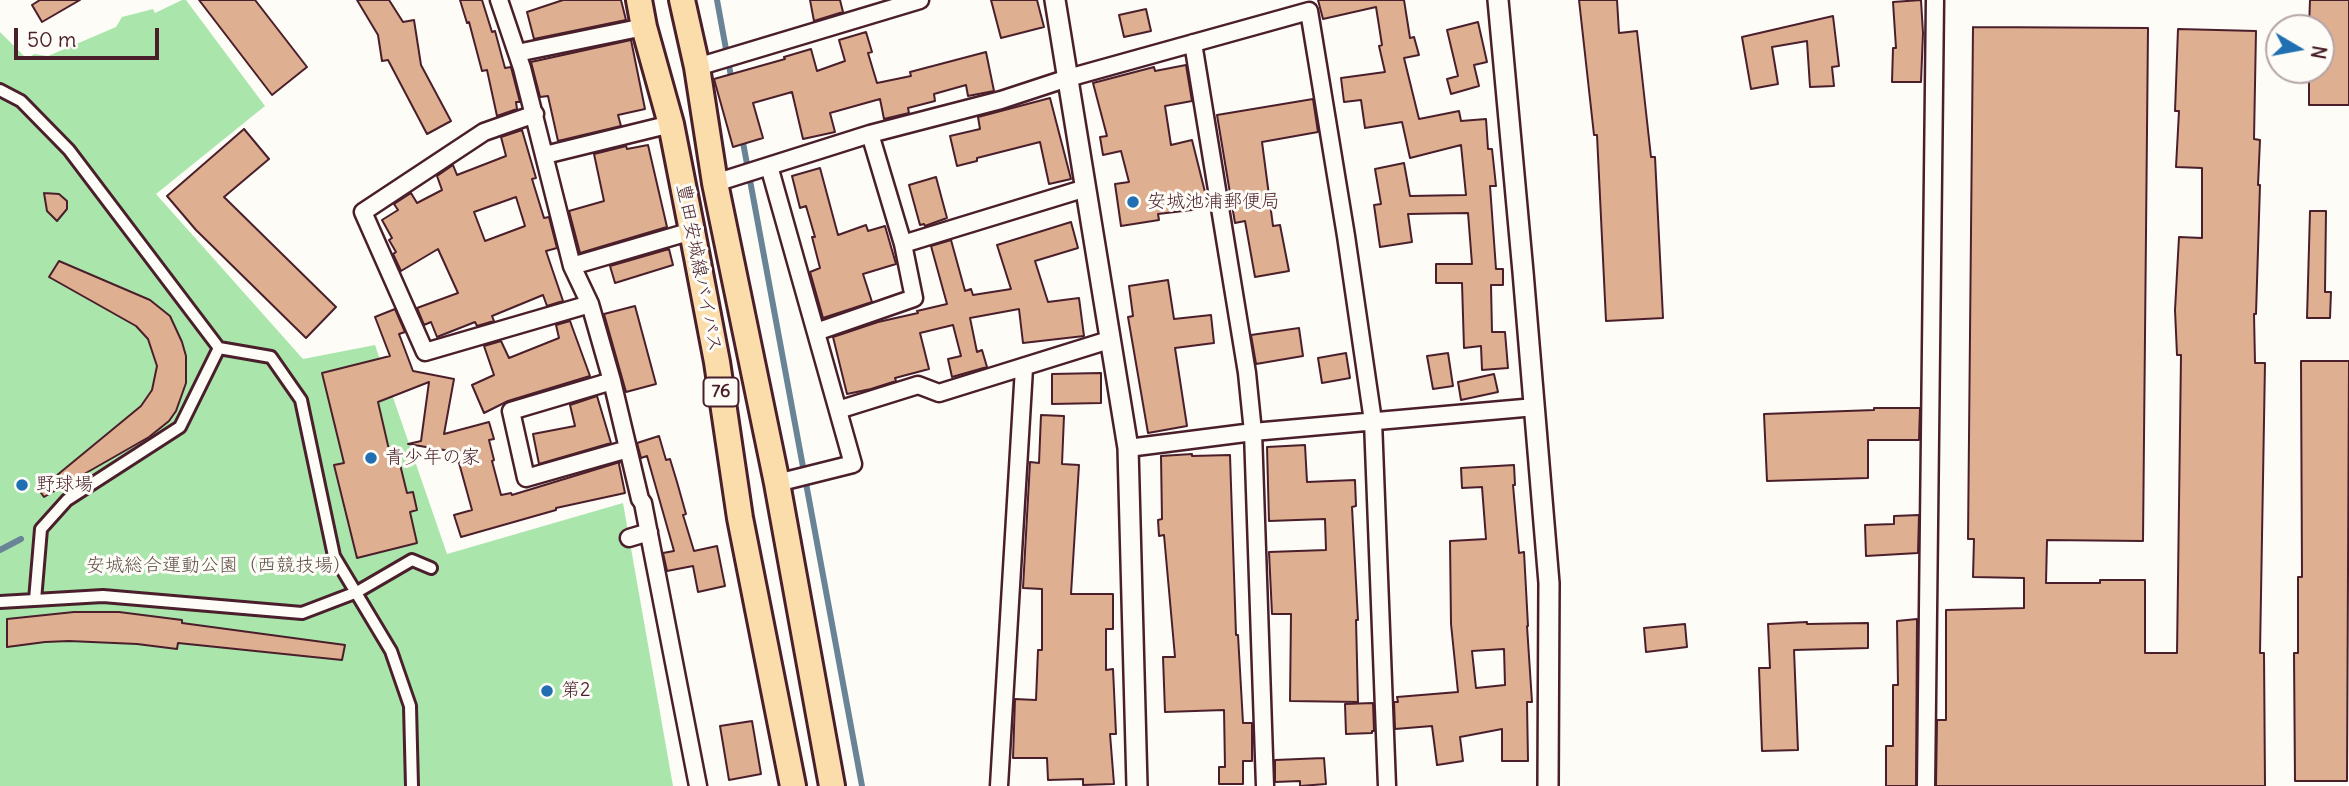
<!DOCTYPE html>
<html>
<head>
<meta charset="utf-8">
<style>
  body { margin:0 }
  #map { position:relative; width:2349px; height:786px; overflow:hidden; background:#fdfcf7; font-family:Delius,sans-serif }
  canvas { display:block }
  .north { position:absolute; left:2265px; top:14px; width:70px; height:70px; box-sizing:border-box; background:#fdfcf7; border:2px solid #b5a4a5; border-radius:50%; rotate:100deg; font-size:19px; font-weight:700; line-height:28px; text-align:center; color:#4a1f2b }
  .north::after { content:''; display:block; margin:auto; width:24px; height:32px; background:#1f6fb2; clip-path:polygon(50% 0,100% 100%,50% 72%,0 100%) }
  .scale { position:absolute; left:14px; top:28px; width:145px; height:32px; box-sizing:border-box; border:4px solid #4a1f2b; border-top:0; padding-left:9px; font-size:21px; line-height:24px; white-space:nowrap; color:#4a1f2b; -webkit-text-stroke:5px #fdfcf7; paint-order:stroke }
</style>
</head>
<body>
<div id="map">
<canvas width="2349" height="786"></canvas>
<div class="north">N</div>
<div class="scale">50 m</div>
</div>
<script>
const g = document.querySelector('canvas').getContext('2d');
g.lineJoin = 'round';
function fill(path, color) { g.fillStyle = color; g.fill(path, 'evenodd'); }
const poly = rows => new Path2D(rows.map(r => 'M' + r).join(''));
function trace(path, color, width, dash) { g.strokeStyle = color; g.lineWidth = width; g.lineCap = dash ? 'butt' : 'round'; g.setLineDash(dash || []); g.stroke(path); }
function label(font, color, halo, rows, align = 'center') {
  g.font = font + ' Delius,"Klee One",sans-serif'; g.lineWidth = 6; g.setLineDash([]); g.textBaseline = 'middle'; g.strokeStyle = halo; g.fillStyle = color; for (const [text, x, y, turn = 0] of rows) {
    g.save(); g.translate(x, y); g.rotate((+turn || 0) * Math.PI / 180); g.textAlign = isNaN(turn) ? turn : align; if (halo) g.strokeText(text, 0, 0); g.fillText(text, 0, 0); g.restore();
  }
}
const green = poly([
  [182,0,186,0,265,106,156,194,303,359,375,345,447,554,623,503,673,786,0,786,0,32,27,59,34,54,48,56,116,27,122,17,153,9,155,13]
]);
const stream = poly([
  [717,0,732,82],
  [742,137,862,786],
  [0,550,21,539]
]);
const building = poly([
  [40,0,80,0,42,22,32,5,40,0],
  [199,0,255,0,307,67,272,95,199,0],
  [357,0,389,0,403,22,414,20,421,65,451,121,427,134,388,60,382,61,378,35,357,0],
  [460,0,482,0,492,32,495,31,505,68,511,67,512,71,520,102,516,102,517,109,497,116,487,70,482,71,469,22,467,23,460,0],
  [563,0,621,0,626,20,534,39,527,12,563,0],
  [810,0,840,0,843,12,814,21,810,0],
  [991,0,1037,0,1044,27,1001,38,991,0],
  [1318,0,1404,0,1410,38,1414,37,1419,55,1404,58,1419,119,1459,111,1461,121,1486,119,1488,149,1492,149,1496,186,1490,186,1496,269,1503,269,1503,285,1491,285,1492,332,1505,332,1508,368,1482,370,1481,346,1464,348,1462,283,1436,283,1436,264,1472,264,1468,213,1408,214,1412,242,1380,247,1374,205,1381,204,1375,169,1404,163,1410,196,1466,195,1461,145,1410,158,1402,122,1365,128,1361,100,1344,102,1341,78,1385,72,1379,46,1382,45,1376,7,1323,19,1318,0],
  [1579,0,1617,0,1619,33,1637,31,1651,157,1655,157,1663,318,1606,321,1597,135,1594,135,1579,0],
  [1921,0,1923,33,1921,82,1892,82,1893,48,1896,48,1893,2,1921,0],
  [2310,0,2349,0,2349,105,2309,105,2309,70,2321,70,2321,28,2309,28,2310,0],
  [1146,9,1151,31,1124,37,1119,15,1146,9],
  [1833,16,1839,66,1832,67,1834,86,1810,87,1807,41,1772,47,1778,84,1751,89,1742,37,1833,16],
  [1478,22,1487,62,1474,65,1479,86,1451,94,1447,79,1458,76,1447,30,1478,22],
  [1973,27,2148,28,2143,541,2047,540,2046,583,2100,583,2100,580,2145,580,2145,653,2177,653,2181,355,2177,355,2175,310,2179,237,2202,238,2202,168,2176,167,2179,111,2175,111,2178,29,2256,31,2254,139,2260,140,2258,185,2260,185,2256,314,2254,314,2255,363,2265,363,2260,653,2264,653,2265,786,1936,786,1937,720,1946,720,1946,610,2024,608,2024,578,1973,577,1974,539,1968,539,1973,27],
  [866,32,872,52,868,53,877,83,911,76,910,72,986,52,994,91,968,96,966,85,934,94,935,101,908,108,909,113,884,119,880,99,830,113,835,132,803,139,792,92,753,103,763,138,733,147,714,79,785,59,784,57,811,49,817,71,845,61,839,40,866,32],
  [631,40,645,109,618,115,621,126,558,141,548,96,540,97,531,62,631,40],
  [1186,65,1192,101,1165,106,1171,145,1192,140,1209,208,1158,214,1159,220,1121,226,1115,184,1129,182,1121,151,1103,155,1100,137,1107,136,1093,83,1154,67,1155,71,1186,65],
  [1050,98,1071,179,1049,184,1040,142,977,158,977,161,957,166,950,136,980,129,978,117,1050,98],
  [1313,99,1318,132,1262,142,1273,226,1280,225,1289,271,1255,277,1245,221,1235,223,1217,115,1313,99],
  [244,129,269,159,224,197,336,307,306,338,196,230,167,196,244,129],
  [522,130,536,178,532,179,544,218,549,217,557,248,546,251,563,301,547,306,543,295,492,316,494,321,477,326,475,322,437,337,431,322,424,325,417,308,458,293,438,249,401,271,393,254,396,252,389,240,392,238,382,220,398,210,394,204,411,193,417,203,442,190,437,176,453,165,457,175,506,156,501,137,522,130],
  [516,197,525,226,485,241,474,212,516,197],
  [648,145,667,227,580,253,569,211,604,201,594,154,626,146,627,149,648,145],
  [820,168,838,235,866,225,868,231,885,226,896,264,863,274,872,302,823,318,810,272,820,268,812,237,815,237,806,206,800,208,792,176,820,168],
  [936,177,947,218,925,226,924,224,920,225,909,185,936,177],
  [44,193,59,194,67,201,67,209,57,221,47,211,44,193],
  [2310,211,2326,211,2325,292,2331,292,2330,318,2307,318,2310,211],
  [1071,222,1078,248,1035,261,1048,302,1079,298,1084,336,1023,343,1019,309,970,318,977,352,982,350,987,367,952,377,948,359,961,356,953,325,920,333,929,369,895,378,896,381,871,389,847,394,833,337,878,322,918,313,917,311,947,304,931,246,951,240,965,291,971,289,973,295,1011,289,997,245,1071,222],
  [669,249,673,265,615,283,610,266,669,249],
  [59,261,150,300,170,316,182,342,186,356,186,383,176,411,169,421,149,437,44,497,39,490,141,406,152,390,157,366,148,339,136,326,49,277,59,261],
  [1168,280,1174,319,1211,315,1214,343,1175,348,1187,426,1148,433,1128,317,1133,316,1129,286,1168,280],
  [635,306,656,384,626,392,604,314,635,306],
  [395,309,405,332,399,334,413,371,454,379,444,434,489,422,494,439,489,440,494,460,492,461,501,495,511,493,512,495,620,462,619,464,625,493,556,508,556,510,461,537,454,515,472,510,456,452,408,444,421,441,429,382,378,402,390,454,397,452,407,493,413,492,417,510,410,512,417,543,357,558,334,465,344,463,322,373,390,356,375,317,395,309],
  [570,321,590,376,508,401,484,413,472,385,494,375,484,346,501,341,509,358,559,338,556,325,570,321],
  [1299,328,1303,356,1256,364,1251,335,1299,328],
  [1346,353,1350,378,1322,383,1318,358,1346,353],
  [1448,353,1453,386,1433,389,1427,356,1448,353],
  [2301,361,2349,361,2347,781,2295,781,2294,653,2298,653,2298,577,2302,577,2301,361],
  [1101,373,1101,403,1052,404,1052,374,1101,373],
  [1494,374,1498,392,1461,400,1458,382,1494,374],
  [597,396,611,443,539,464,533,434,575,426,570,405,597,396],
  [1874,408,1920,408,1919,440,1868,440,1868,478,1767,481,1764,414,1874,410,1874,408],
  [1041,415,1064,416,1062,464,1079,465,1071,594,1113,594,1113,629,1106,629,1106,670,1113,669,1116,734,1110,734,1114,784,1083,785,1083,779,1048,780,1047,758,1013,758,1015,699,1036,700,1038,650,1042,650,1042,589,1023,588,1030,462,1039,463,1041,415],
  [659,436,666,460,670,459,677,482,686,514,683,515,694,551,717,546,725,586,698,592,693,566,667,571,663,553,674,551,647,456,641,458,637,443,659,436],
  [1305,445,1307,482,1355,480,1356,506,1352,507,1358,620,1356,620,1358,702,1290,701,1291,614,1272,614,1269,552,1326,550,1325,519,1269,521,1267,447,1305,445],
  [1192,454,1192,456,1230,455,1236,635,1238,635,1243,723,1252,723,1252,761,1243,761,1243,784,1219,784,1219,767,1225,767,1224,710,1165,712,1163,657,1175,657,1164,535,1159,536,1158,520,1162,519,1161,456,1192,454],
  [1514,465,1515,485,1513,485,1519,553,1524,552,1528,626,1527,626,1532,702,1527,702,1528,761,1502,761,1502,729,1460,737,1463,761,1437,765,1432,726,1395,729,1394,702,1398,702,1397,697,1458,692,1451,624,1450,541,1486,539,1482,487,1462,488,1461,468,1514,465],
  [1504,649,1505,685,1476,688,1472,651,1504,649],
  [1919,515,1918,553,1866,556,1865,525,1894,524,1894,516,1919,515],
  [74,612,119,612,182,620,182,623,345,645,342,660,178,643,177,649,137,644,69,641,45,642,7,647,7,619,74,612],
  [1917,619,1916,786,1886,786,1886,746,1893,746,1893,685,1898,685,1897,621,1917,619],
  [1807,622,1807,624,1868,623,1868,648,1794,650,1798,750,1762,751,1759,668,1770,668,1768,624,1807,622],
  [1685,624,1687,647,1646,652,1644,628,1685,624],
  [1373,703,1374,731,1372,731,1372,733,1346,734,1345,704,1373,703],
  [752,721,761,774,729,780,720,726,752,721],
  [1324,758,1326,784,1300,786,1300,781,1275,782,1275,760,1324,758]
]);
const pedestrian = poly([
  [0,90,21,101,69,150,219,348,271,357,301,400,334,556,391,651,410,706,412,786],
  [35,600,41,529,67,500,180,427,219,348],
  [0,602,103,596,302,613,357,592,412,560,431,568]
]);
const minor = poly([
  [499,0,522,68,572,266,590,304,612,381,640,499,643,503,698,786],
  [1193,43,1247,373,1253,432,1265,786],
  [517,53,644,27],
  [697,67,920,0],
  [535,114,484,132,363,212,425,352,590,304],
  [870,134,903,244,1086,188],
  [545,155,671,124],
  [769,166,853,464,777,483],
  [715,183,870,134,1001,100,1068,78,1309,11,1346,236,1373,421,1387,786],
  [572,266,692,231],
  [816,332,914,298,903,244],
  [612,381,511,411,526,478,628,449],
  [838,410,918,385,939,393,1109,340],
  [1128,448,1253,432,1535,407],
  [629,538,649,532],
  [999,786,1024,368],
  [1926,786,1935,0]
]);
const tertiary = poly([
  [1055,0,1128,448,1137,786],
  [1498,0,1523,272,1549,583,1548,786]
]);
const primary = poly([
  [639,0,644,27,671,124,692,231,717,362,740,518,793,786],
  [682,0,697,67,715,183,777,483,832,786]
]);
const markers = [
  [1133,202,7,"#1f6fb2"],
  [371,458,7,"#1f6fb2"],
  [22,485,7,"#1f6fb2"],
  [547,691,7,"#1f6fb2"]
];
const shields = [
  [721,392,35]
];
const shieldNames = [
  ["76",721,392]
];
const poiNames = [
  ["安城池浦郵便局",1147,202],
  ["青少年の家",385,458],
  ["野球場",36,485],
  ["第2",561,691]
];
const streetNames = [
  ["豊田安城線バイパス",699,268,79]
];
const parkNames = [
  ["安城総合運動公園（西競技場）",219,566]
];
fill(green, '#aae6ac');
trace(stream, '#698496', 6);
fill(building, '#dfaf91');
trace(building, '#4a1f2b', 2);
trace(pedestrian, '#4a1f2b', 16);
trace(minor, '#4a1f2b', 21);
trace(tertiary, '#4a1f2b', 24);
trace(primary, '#4a1f2b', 30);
trace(pedestrian, '#fdfcf7', 10);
trace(minor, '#fdfcf7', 16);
trace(tertiary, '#fdfcf7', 19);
trace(primary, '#fbddab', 24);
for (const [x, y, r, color] of markers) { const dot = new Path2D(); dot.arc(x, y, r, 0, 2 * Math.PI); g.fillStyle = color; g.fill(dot); trace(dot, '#fdfcf7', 2.5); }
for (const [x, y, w] of shields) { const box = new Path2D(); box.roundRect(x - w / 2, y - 14.5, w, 29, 5); g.fillStyle = '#fdfcf7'; g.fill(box); trace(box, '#4a1f2b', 2); }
label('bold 18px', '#4a1f2b', null, shieldNames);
label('19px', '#4a1f2b', '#fdfcf7', poiNames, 'left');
label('19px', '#4a1f2b', '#fdfcf7', streetNames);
label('19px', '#62514b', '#fdfcf7', parkNames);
</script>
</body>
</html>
